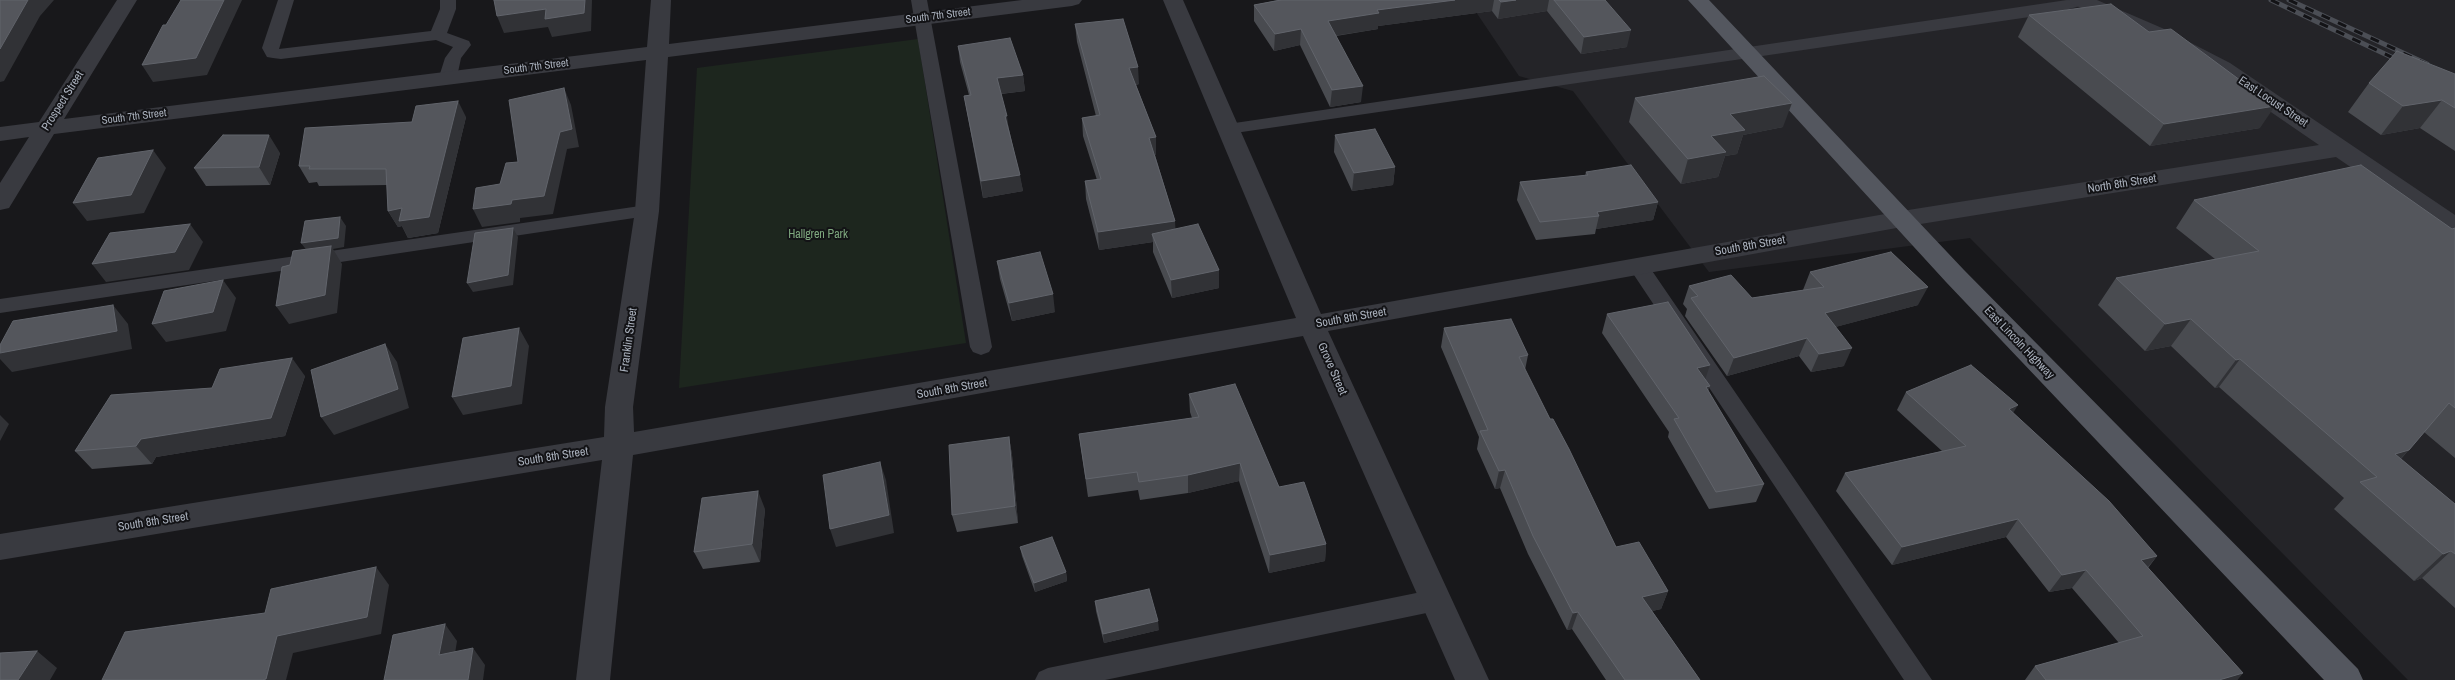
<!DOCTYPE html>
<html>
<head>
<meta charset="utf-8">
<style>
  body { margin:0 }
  canvas { display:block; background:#18181b }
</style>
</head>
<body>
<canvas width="2455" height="680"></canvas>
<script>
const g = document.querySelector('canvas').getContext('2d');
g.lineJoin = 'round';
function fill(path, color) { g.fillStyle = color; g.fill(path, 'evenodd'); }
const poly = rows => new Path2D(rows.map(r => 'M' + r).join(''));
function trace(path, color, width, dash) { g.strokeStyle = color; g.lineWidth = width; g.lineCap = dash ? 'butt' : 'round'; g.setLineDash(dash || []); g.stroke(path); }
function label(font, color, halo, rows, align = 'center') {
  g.font = font + ' "Archivo Narrow",sans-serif'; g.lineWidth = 4; g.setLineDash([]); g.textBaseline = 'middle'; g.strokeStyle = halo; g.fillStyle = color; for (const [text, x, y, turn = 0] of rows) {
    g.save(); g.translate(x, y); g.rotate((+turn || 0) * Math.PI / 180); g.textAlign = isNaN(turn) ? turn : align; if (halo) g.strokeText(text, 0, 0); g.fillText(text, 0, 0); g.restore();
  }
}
const built = poly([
  [1468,0,2455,0,2455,680,2408,680,1970,238,1709,272,1573,91,1519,76]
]);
const green = poly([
  [918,39,966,343,679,388,697,68]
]);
const service = poly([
  [278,0,294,0,279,49,431,31,440,9,440,0,456,0,456,9,447,33,469,41,471,45,461,58,457,77,454,81,448,82,442,81,439,77,445,58,453,47,436,40,281,59,273,58,267,57,262,48,278,0],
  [911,0,927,0,992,347,989,352,981,355,973,352,970,347,911,0],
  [2067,0,2090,1,2088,4,2050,14,1228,134,1222,133,1219,129,1222,125,1228,124,2067,0],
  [647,205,654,207,657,211,654,215,0,313,0,299,647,205],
  [1639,260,1646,262,1932,680,1904,680,1632,272,1629,267,1632,262,1639,260],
  [1436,589,1445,592,1449,600,1445,608,1436,611,1105,680,1035,680,1039,672,1048,668,1436,589]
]);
const minor = poly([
  [117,0,137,0,64,119,647,47,651,0,671,0,669,44,1022,0,1082,0,1079,4,1072,6,668,57,659,211,633,407,634,432,1296,318,1163,0,1183,0,1321,314,1902,211,2319,145,2214,73,2148,36,2072,4,2069,0,2097,0,2162,28,2230,63,2455,215,2455,235,2446,233,2336,157,1902,227,1328,331,1489,680,1455,680,1303,336,633,455,610,680,576,680,602,460,0,560,0,534,604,437,605,407,635,211,646,60,54,134,9,208,0,210,0,183,29,137,0,141,0,127,39,122,117,0]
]);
const primary = poly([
  [1688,0,1709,0,1964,270,2358,669,2363,680,2324,680,1946,282,1688,0]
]);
const rail = poly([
  [2271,0,2404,63],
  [2289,0,2427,64]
]);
const wall = poly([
  [1278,0,1605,0,1627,47,1581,54,1547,11,1498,19,1492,11,1378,26,1378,29,1336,36,1361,102,1330,107,1300,45,1274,51,1254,21,1254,5],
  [2029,15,2260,128,2150,146,2018,37],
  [1075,24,1139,84,1136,85,1156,137,1156,155,1155,155,1175,221,1175,229,1219,270,1219,288,1172,298,1153,252,1153,242,1099,250,1086,199,1085,181,1097,180,1083,136,1082,118,1096,116,1077,42],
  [958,46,1023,75,1025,91,1001,94,1023,191,983,198,964,96,969,95,960,62],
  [2455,74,2455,151,2420,128,2381,135,2348,112,2369,83],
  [1635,98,1783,127,1743,135,1737,154,1725,156,1718,177,1681,184,1629,122],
  [466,117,438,233,408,238,402,226,398,227,388,211,387,185,319,186,317,182,309,183,299,166,412,122],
  [1335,135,1395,167,1393,185,1352,191,1334,152],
  [280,153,270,185,206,186,194,168],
  [1586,172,1658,202,1653,220,1596,229,1595,234,1536,240,1517,200,1520,182,1585,176],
  [2194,200,2452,229,2455,228,2455,458,2424,432,2401,459,2455,504,2455,608,2422,578,2414,581,2334,509,2344,498,2219,387,2215,388,2171,346,2145,351,2098,305,2116,278,2215,259,2176,228],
  [997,261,1055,312,1012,321,1000,279],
  [1810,272,1918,305,1835,327,1844,366,1811,372,1799,356,1727,376,1685,316,1687,309,1683,304,1689,286,1752,298,1803,290],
  [1607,314,1705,379,1710,386,1708,391,1764,484,1756,502,1709,509,1668,437,1669,432,1602,333],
  [1444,328,1528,355,1525,370,1616,547,1668,591,1661,609,1652,611,1700,680,1606,680,1572,629,1567,630,1528,554,1500,488,1495,489,1477,449,1479,437,1441,347],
  [305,376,285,436,156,457,152,464,92,469,75,451,212,388],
  [1906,392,2013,413,2157,556,2148,568,2243,673,2237,680,2025,680,2035,666,2119,643,2072,588,2049,592,2006,537,1892,565,1836,491,1845,473,1942,451,1897,410],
  [1189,394,1279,487,1326,544,1325,561,1269,573,1239,481,1188,493,1140,500,1138,490,1088,497,1079,434,1192,418,1190,412],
  [1009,437,1012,455,1018,523,957,532,952,515],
  [765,509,760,562,703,569,694,552],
  [1020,547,1066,572,1067,581,1035,592,1022,556],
  [1095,601,1159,630,1104,643,1096,611]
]);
const shadedWall = poly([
  [28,0,54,0,40,16,4,81,0,82,0,49],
  [224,0,242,0,207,75,153,82,142,65],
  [585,0,592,0,591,31,552,37,548,27,504,33,497,16],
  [1455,0,1494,0,1492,11,1378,26,1378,29,1327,37,1328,21,1377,10],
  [1516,0,1549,0,1547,11,1498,19,1501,2],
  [1301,29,1300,45,1274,51,1275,34],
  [1631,30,1627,47,1581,54,1584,37],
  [1138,67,1139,84,1130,86,1129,68],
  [1023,75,1025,91,999,94,997,78],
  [1363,86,1361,102,1330,107,1332,90],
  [564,88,571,105,579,147,567,149,553,214,520,218,520,222,482,227,473,209,512,200,560,132],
  [2442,100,2420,128,2381,135,2403,106],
  [458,101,466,117,438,233,408,238,402,226,398,227,388,211],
  [1792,103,1783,127,1743,135,1737,154,1725,156,1718,177,1681,184,1688,159,1711,136,1730,114],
  [2275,106,2260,128,2150,146,2164,124],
  [1005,116,1007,116,1009,132],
  [269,135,280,153,270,185,259,167],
  [1156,137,1156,155,1150,156,1149,138],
  [153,150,166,168,144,213,87,221,73,203],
  [1395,167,1393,185,1352,191,1354,173],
  [1020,175,1023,191,983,198,981,181],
  [1658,202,1653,220,1596,229,1599,216,1597,212],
  [340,217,346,226,344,247,333,249,342,264,337,313,289,324,276,306,308,252,301,243],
  [1175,221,1176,239,1152,234,1153,242,1099,250,1098,232],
  [190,224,203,242,189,270,106,282,92,264],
  [513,228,518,237,513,285,473,292,467,283],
  [1219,270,1219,288,1172,298,1171,280],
  [223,280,236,298,226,331,166,342,152,324],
  [1928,287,1918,305,1817,332,1825,313],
  [1053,294,1055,312,1012,321,1009,303],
  [113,305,128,324,132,349,12,372,0,359,0,353],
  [2191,319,2171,346,2145,351,2165,324],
  [519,328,529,346,522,404,463,415,452,397],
  [1807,338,1799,356,1727,376,1734,358],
  [385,344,397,362,409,408,334,435,321,417],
  [1852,348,1844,366,1811,372,1819,354],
  [292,358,305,376,285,436,156,457,152,464,136,446,141,439],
  [2240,359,2219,387,2215,388,2236,360],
  [1710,365,1704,383,1697,368],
  [1710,386,1704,404,1706,387],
  [2018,405,2007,423,2009,409],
  [0,415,9,424,0,441],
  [1009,437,1012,455,1018,523,1015,506],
  [2409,450,2382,478,2395,454],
  [880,462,886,480,894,533,836,547,830,529],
  [1240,463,1239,481,1188,493,1188,475],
  [1505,470,1500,488,1495,489,1499,471],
  [758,491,765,509,760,562,752,544],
  [2018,519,2006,537,1892,565,1902,547],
  [1326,544,1325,561,1269,573,1270,555],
  [2451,551,2422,578,2414,581,2443,554],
  [2157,556,2142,574,2141,560],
  [376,567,389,585,381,634,293,653,286,680,262,680,277,636],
  [2086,570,2072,588,2049,592,2062,575],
  [1066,572,1067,581,1035,592,1034,583],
  [1668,591,1661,609,1635,615,1642,597],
  [1578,612,1572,629,1567,630,1573,613],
  [1158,621,1159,630,1104,643,1103,634],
  [445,624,457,641,452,672,439,655],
  [473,648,485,665,483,680,468,680],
  [37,651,57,668,50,680,18,680],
  [2243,673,2237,680,2219,680]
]);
const building = poly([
  [0,0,28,0,0,49,0,0],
  [181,0,224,0,196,58,142,65,163,25,166,25,181,0],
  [494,0,585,0,584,13,545,19,546,9,497,16,494,0],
  [1281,0,1455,0,1377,10,1379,13,1328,21,1363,86,1332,90,1301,29,1275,34,1254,5,1281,0],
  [1499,0,1516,0,1501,2,1499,0],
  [1554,0,1605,0,1631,30,1584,37,1554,0],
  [2111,4,2149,32,2171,29,2275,106,2164,124,2029,15,2111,4],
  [1123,19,1138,67,1129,68,1156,137,1149,138,1175,221,1098,232,1085,181,1101,179,1082,118,1100,115,1075,24,1123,19],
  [1010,38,1023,75,997,78,1007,116,1005,116,1020,175,981,181,964,96,971,95,958,46,1010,38],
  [2397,51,2455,74,2455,108,2442,100,2403,106,2369,83,2397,51],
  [1764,76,1792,103,1730,114,1745,130,1711,136,1726,152,1688,159,1635,98,1764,76],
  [564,88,572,129,560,132,544,196,512,200,511,204,473,209,476,188,500,184,506,163,518,162,509,100,564,88],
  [458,101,429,217,399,221,402,208,388,211,386,169,309,169,310,166,299,166,305,128,412,122,416,106,458,101],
  [1375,129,1395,167,1354,173,1335,135,1375,129],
  [223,135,269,135,259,167,194,168,223,135],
  [153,150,131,195,73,203,98,158,153,150],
  [1631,165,1658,202,1597,212,1599,216,1540,222,1520,182,1588,175,1586,172,1631,165],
  [2361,165,2452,229,2455,228,2455,408,2449,403,2409,450,2395,454,2455,504,2455,554,2451,551,2443,554,2360,482,2377,477,2240,359,2236,360,2191,319,2165,324,2116,278,2259,251,2194,200,2361,165],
  [340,217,338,238,301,243,305,221,340,217],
  [190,224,175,252,92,264,110,233,190,224],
  [1198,224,1219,270,1171,280,1152,234,1198,224],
  [513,228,508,275,467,283,475,233,513,228],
  [331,246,325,295,276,306,282,267,290,265,293,251,331,246],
  [1040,252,1053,294,1009,303,997,261,1040,252],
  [1891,252,1928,287,1825,313,1852,348,1819,354,1807,338,1734,358,1691,298,1698,296,1689,286,1731,275,1752,298,1824,287,1810,272,1891,252],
  [223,280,213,312,152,324,164,291,223,280],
  [1668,302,1710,365,1697,368,1710,386,1706,387,1764,484,1716,492,1674,419,1679,418,1607,314,1668,302],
  [113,305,117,331,0,353,0,345,13,321,113,305],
  [1511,319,1528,355,1519,357,1550,419,1553,419,1569,449,1616,547,1639,542,1668,591,1642,597,1700,680,1625,680,1578,612,1573,613,1533,536,1505,470,1499,471,1480,431,1488,430,1444,328,1511,319],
  [519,328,511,386,452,397,463,338,519,328],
  [385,344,398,389,321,417,311,370,385,344],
  [292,358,271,418,141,439,136,446,75,451,111,395,212,388,220,369,292,358],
  [1971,365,2018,405,2009,409,2109,501,2157,556,2141,560,2243,673,2219,680,2046,680,2035,666,2143,636,2086,570,2062,575,2018,519,1902,547,1845,473,1966,446,1906,392,1971,365],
  [1235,384,1279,487,1304,482,1326,544,1270,555,1240,463,1188,475,1139,482,1137,472,1086,479,1079,434,1199,417,1189,394,1235,384],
  [1009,437,1015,506,952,515,949,445,1009,437],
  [880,462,889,515,830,529,823,475,880,462],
  [758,491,752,544,694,552,702,498,758,491],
  [1052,537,1066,572,1034,583,1020,547,1052,537],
  [376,567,367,617,277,636,266,679,262,680,102,680,125,632,265,613,271,589,376,567],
  [1149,589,1158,621,1103,634,1095,601,1149,589],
  [445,624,439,655,473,648,468,680,384,680,393,635,445,624],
  [37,651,18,680,0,680,0,653,37,651]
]);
const farStreetnames = [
  ["South 7th Street",938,16,-7],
  ["South 7th Street",536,67,-7],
  ["South 7th Street",134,117,-7]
];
const streetNames = [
  ["Prospect Street",63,101,-58],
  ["East Locust Street",2273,102,34],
  ["North 8th Street",2122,184,-9],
  ["South 8th Street",1750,246,-10],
  ["South 8th Street",1351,318,-10],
  ["Franklin Street",629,340,-82],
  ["East Lincoln Highway",2019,343,46],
  ["Grove Street",1332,369,66],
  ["South 8th Street",952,389,-10],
  ["South 8th Street",553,457,-9],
  ["South 8th Street",153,522,-9]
];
const parkNames = [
  ["Hallgren Park",818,235]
];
fill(built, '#242428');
fill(green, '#1d261e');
fill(service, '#393a40');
fill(minor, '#393a40');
fill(primary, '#54575f');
trace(rail, '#4b4e55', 5);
trace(rail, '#131316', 3, [9]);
fill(wall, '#494b50');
fill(shadedWall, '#313236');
fill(building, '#54565c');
trace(building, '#61646b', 1);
label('11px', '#a9b0bc', '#131316', farStreetnames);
label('12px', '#a9b0bc', '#131316', streetNames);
label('12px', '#7fa87f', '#131316', parkNames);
</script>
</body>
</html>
